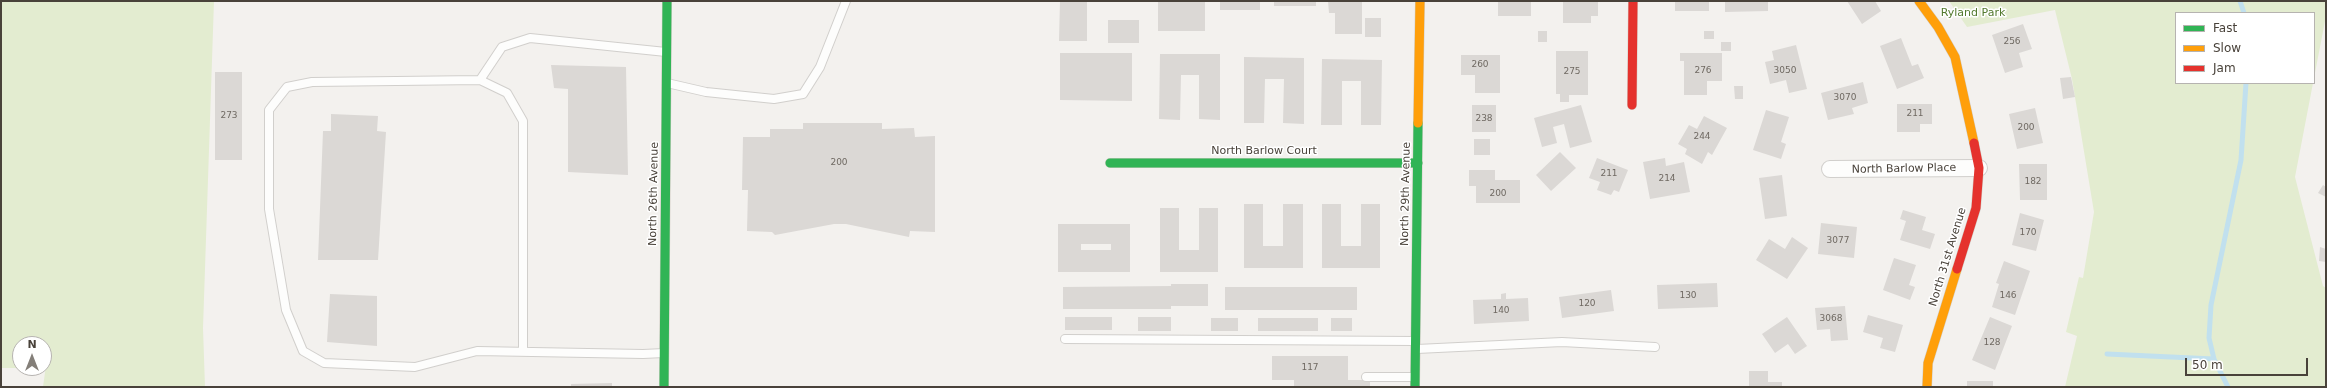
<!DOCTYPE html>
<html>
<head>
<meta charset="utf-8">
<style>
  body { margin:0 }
  #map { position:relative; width:2327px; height:388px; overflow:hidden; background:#f3f1ee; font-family:"DejaVu Sans",sans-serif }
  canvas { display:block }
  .frame { position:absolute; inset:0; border:2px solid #49423a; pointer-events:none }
  .legend { position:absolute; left:2175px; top:12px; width:140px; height:72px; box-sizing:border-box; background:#fff; border:1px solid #b6b3b0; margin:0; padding:5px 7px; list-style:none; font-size:12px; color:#49423a }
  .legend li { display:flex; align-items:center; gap:8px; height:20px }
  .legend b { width:20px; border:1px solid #b6b3b0 }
  .north { position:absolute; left:12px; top:336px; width:40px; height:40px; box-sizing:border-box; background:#fff; border:1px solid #b6b3b0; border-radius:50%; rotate:0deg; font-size:11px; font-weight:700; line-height:16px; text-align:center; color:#49423a }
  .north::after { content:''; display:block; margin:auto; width:14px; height:18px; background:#847f79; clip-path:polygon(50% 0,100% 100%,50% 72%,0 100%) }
  .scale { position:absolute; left:2185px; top:358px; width:123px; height:18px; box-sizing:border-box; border:2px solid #49423a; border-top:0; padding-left:5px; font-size:12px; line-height:14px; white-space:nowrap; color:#49423a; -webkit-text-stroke:3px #fff; paint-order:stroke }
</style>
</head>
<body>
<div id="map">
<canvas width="2327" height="388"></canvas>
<div class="frame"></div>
<ul class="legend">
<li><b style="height:5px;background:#30b455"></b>Fast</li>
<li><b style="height:5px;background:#ff9f0a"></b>Slow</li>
<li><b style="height:5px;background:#e5322d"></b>Jam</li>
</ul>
<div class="north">N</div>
<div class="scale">50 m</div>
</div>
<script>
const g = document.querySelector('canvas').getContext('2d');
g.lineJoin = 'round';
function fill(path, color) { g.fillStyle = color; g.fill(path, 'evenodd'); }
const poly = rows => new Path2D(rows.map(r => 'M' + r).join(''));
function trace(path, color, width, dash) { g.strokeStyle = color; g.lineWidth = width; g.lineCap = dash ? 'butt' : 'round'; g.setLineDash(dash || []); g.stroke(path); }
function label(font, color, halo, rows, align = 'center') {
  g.font = font + ' "DejaVu Sans",sans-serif'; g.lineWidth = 3; g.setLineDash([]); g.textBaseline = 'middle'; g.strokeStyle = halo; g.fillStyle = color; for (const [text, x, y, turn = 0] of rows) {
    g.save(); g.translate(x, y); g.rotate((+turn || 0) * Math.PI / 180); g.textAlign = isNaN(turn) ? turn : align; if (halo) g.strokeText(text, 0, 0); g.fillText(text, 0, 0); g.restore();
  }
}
const green = poly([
  [1,1,214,1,203,328,205,387,43,387,46,365,44,365,44,344,20,344,20,368,1,368],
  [1949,1,2326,1,2326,16,2314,78,2314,13,2176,13,2176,83,2313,83,2295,177,2323,286,2326,288,2326,387,2065,387,2077,336,2066,332,2079,277,2083,278,2094,212,2072,79,2055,10,1967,27]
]);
const stream = poly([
  [2240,1,2244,13],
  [2107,354,2214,359],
  [2228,387,2214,359,2209,338,2211,305,2241,160,2246,83]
]);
const building = poly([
  [1060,1,1087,1,1087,41,1059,41],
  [1158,1,1205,1,1205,31,1158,31],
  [1220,1,1260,1,1260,10,1220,10],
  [1274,1,1316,1,1316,6,1274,6],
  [1328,1,1362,1,1362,34,1335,34,1335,13,1329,13],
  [1498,1,1531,1,1531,16,1498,16],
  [1563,1,1598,1,1598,16,1591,16,1591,23,1563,23],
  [1675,1,1709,1,1709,11,1675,11],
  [1725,1,1768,1,1768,11,1725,12],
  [1847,1,1875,1,1881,11,1862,24],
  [1365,18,1381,18,1381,37,1365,37],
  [1108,20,1139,20,1139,43,1108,43],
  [2023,24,2032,49,2019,53,2023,67,2005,73,1992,35],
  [1538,31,1547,31,1547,42,1538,42],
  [1704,31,1714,31,1714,39,1704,39],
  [1901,38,1912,66,1918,64,1924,78,1897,89,1880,46],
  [1721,42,1731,42,1731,51,1721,51],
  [1796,45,1807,89,1789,93,1786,80,1770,84,1765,62,1774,60,1772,51],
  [1556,51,1588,51,1588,95,1569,95,1569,102,1560,102,1560,94,1556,94],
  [1060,53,1132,53,1132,101,1060,100],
  [1680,53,1722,53,1722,81,1707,81,1707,95,1684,95,1684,61,1680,61],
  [1160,54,1220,54,1220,120,1199,119,1199,75,1181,75,1180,120,1159,119],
  [1461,55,1500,55,1500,93,1475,93,1475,75,1461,75],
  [1244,57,1304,58,1304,124,1283,123,1284,79,1265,79,1264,123,1244,123],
  [1322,59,1382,60,1381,125,1361,125,1361,81,1342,81,1342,125,1321,125],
  [551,65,626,67,628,175,568,172,568,89,554,88],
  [215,72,242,72,242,160,215,160],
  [2071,77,2075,97,2063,99,2060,78],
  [1863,82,1868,103,1852,108,1854,114,1828,120,1821,93],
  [1734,86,1743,86,1743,99,1735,99],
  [1897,104,1932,104,1932,124,1920,124,1920,132,1897,132],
  [1472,105,1496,105,1496,132,1472,132],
  [1581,105,1592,142,1570,148,1564,124,1553,127,1557,143,1542,147,1534,118],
  [2035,108,2043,143,2017,149,2009,114],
  [1766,110,1789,117,1781,142,1786,144,1781,159,1753,150],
  [331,114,378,116,377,131,386,132,378,260,318,260,323,131,331,131],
  [1704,116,1727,128,1712,155,1708,152,1702,164,1685,154,1687,149,1678,144,1689,125,1697,129],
  [803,123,882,123,882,129,914,128,915,137,935,136,935,232,910,231,909,237,846,224,834,224,775,235,772,232,747,231,748,190,742,190,743,137,770,137,770,129,803,129],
  [1474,139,1490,139,1490,155,1474,155],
  [1560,152,1576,168,1551,191,1536,175],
  [1597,158,1628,170,1619,192,1614,190,1611,195,1597,190,1600,182,1589,178],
  [1665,158,1666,166,1684,162,1690,192,1650,199,1643,162],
  [2019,164,2047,164,2047,200,2020,200],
  [1469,170,1495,170,1495,180,1520,180,1520,203,1476,203,1476,186,1469,186],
  [1782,175,1787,216,1765,219,1759,178],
  [2323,185,2326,187,2326,197,2318,193],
  [1244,204,1263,204,1263,246,1283,246,1283,204,1303,204,1303,268,1244,268],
  [1322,204,1341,204,1341,246,1361,246,1361,204,1380,204,1380,268,1322,268],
  [1160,208,1179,208,1179,250,1199,250,1199,208,1218,208,1218,272,1160,272],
  [1903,210,1926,217,1922,230,1935,234,1930,249,1900,240,1906,221,1900,219],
  [2020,213,2044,220,2036,251,2012,245],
  [1821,223,1857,227,1854,258,1818,254],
  [1058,224,1130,224,1130,272,1058,272],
  [1081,244,1111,244,1111,250,1081,250],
  [1792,237,1808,248,1787,279,1756,260,1769,239,1785,249],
  [2320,247,2326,249,2326,262,2319,261],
  [1894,258,1916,265,1909,285,1915,287,1910,300,1883,290],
  [2004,261,2030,271,2015,315,1992,307,1999,284,1996,283],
  [1717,283,1718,307,1658,309,1657,285],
  [1171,284,1208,284,1208,306,1171,306,1171,309,1063,309,1063,287,1171,286],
  [1225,287,1357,287,1357,310,1225,310],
  [1611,290,1614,311,1562,318,1559,297],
  [1506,293,1506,299,1528,298,1529,321,1474,324,1473,300,1501,299,1501,294],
  [330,294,377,296,377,346,327,342],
  [1845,306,1848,340,1831,341,1830,329,1817,330,1815,308],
  [1868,315,1903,325,1895,352,1880,348,1883,338,1863,332],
  [1065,317,1112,317,1112,330,1065,330],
  [1138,317,1171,317,1171,331,1138,331],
  [1787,317,1807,346,1795,354,1788,344,1775,353,1762,334],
  [1990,317,2012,326,1995,370,1972,360],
  [1211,318,1238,318,1238,331,1211,331],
  [1258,318,1318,318,1318,331,1258,331],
  [1331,318,1352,318,1352,331,1331,331],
  [1272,356,1348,356,1348,380,1370,380,1370,387,1294,387,1294,380,1272,380],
  [1749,371,1768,371,1768,382,1782,382,1782,387,1749,387],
  [1967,381,1993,381,1993,387,1967,387],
  [612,383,612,387,571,387,571,384]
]);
const lane = poly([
  [480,80,502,47,530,38,666,52],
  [667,83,706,92,774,99,803,94,820,67,846,1],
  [1065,339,1415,341],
  [1417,349,1562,342,1655,347],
  [523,352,523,121,507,93,480,80,312,82,287,87,269,110,269,209,286,310,303,351,324,363,415,367,477,351,643,354,664,353],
  [1366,377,1414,377]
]);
const street = poly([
  [1830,169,1979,168]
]);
const fast = poly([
  [1110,163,1418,163],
  [664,387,667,1],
  [1415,387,1418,123]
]);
const slow = poly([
  [1919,1,1938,27,1955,57,1974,143],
  [1418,123,1420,1],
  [1927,387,1928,363,1957,269]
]);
const jam = poly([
  [1632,105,1633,1],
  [1957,269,1976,208,1979,168,1974,143]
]);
const numberNames = [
  ["256",2012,42],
  ["260",1480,65],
  ["276",1703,71],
  ["3050",1785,71],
  ["275",1572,72],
  ["3070",1845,98],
  ["211",1915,114],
  ["273",229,116],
  ["238",1484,119],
  ["200",2026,128],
  ["244",1702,137],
  ["200",839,163],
  ["211",1609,174],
  ["214",1667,179],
  ["182",2033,182],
  ["200",1498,194],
  ["170",2028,233],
  ["3077",1838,241],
  ["130",1688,296],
  ["146",2008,296],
  ["120",1587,304],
  ["140",1501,311],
  ["3068",1831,319],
  ["128",1992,343],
  ["117",1310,368]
];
const parkNames = [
  ["Ryland Park",1973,13]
];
const streetNames = [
  ["North Barlow Court",1264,151],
  ["North Barlow Place",1904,169,-1],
  ["North 26th Avenue",654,194,-89],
  ["North 29th Avenue",1406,194,-89],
  ["North 31st Avenue",1948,257,-73]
];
fill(green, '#e3ecd0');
trace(stream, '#c1e0ee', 5);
fill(building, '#dbd8d5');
trace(lane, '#d1cfcc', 10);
trace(street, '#d1cfcc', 18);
trace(fast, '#d2cdc5', 10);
trace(slow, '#d2cdc5', 10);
trace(jam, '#d2cdc5', 10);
trace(lane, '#fdfdfc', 8);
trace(street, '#fdfdfc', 16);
trace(fast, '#30b455', 9);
trace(slow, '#ff9f0a', 9);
trace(jam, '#e5322d', 9);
label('9px', '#6f6962', null, numberNames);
label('11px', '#52792e', '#fff', parkNames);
label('11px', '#49423a', '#fff', streetNames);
</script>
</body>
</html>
